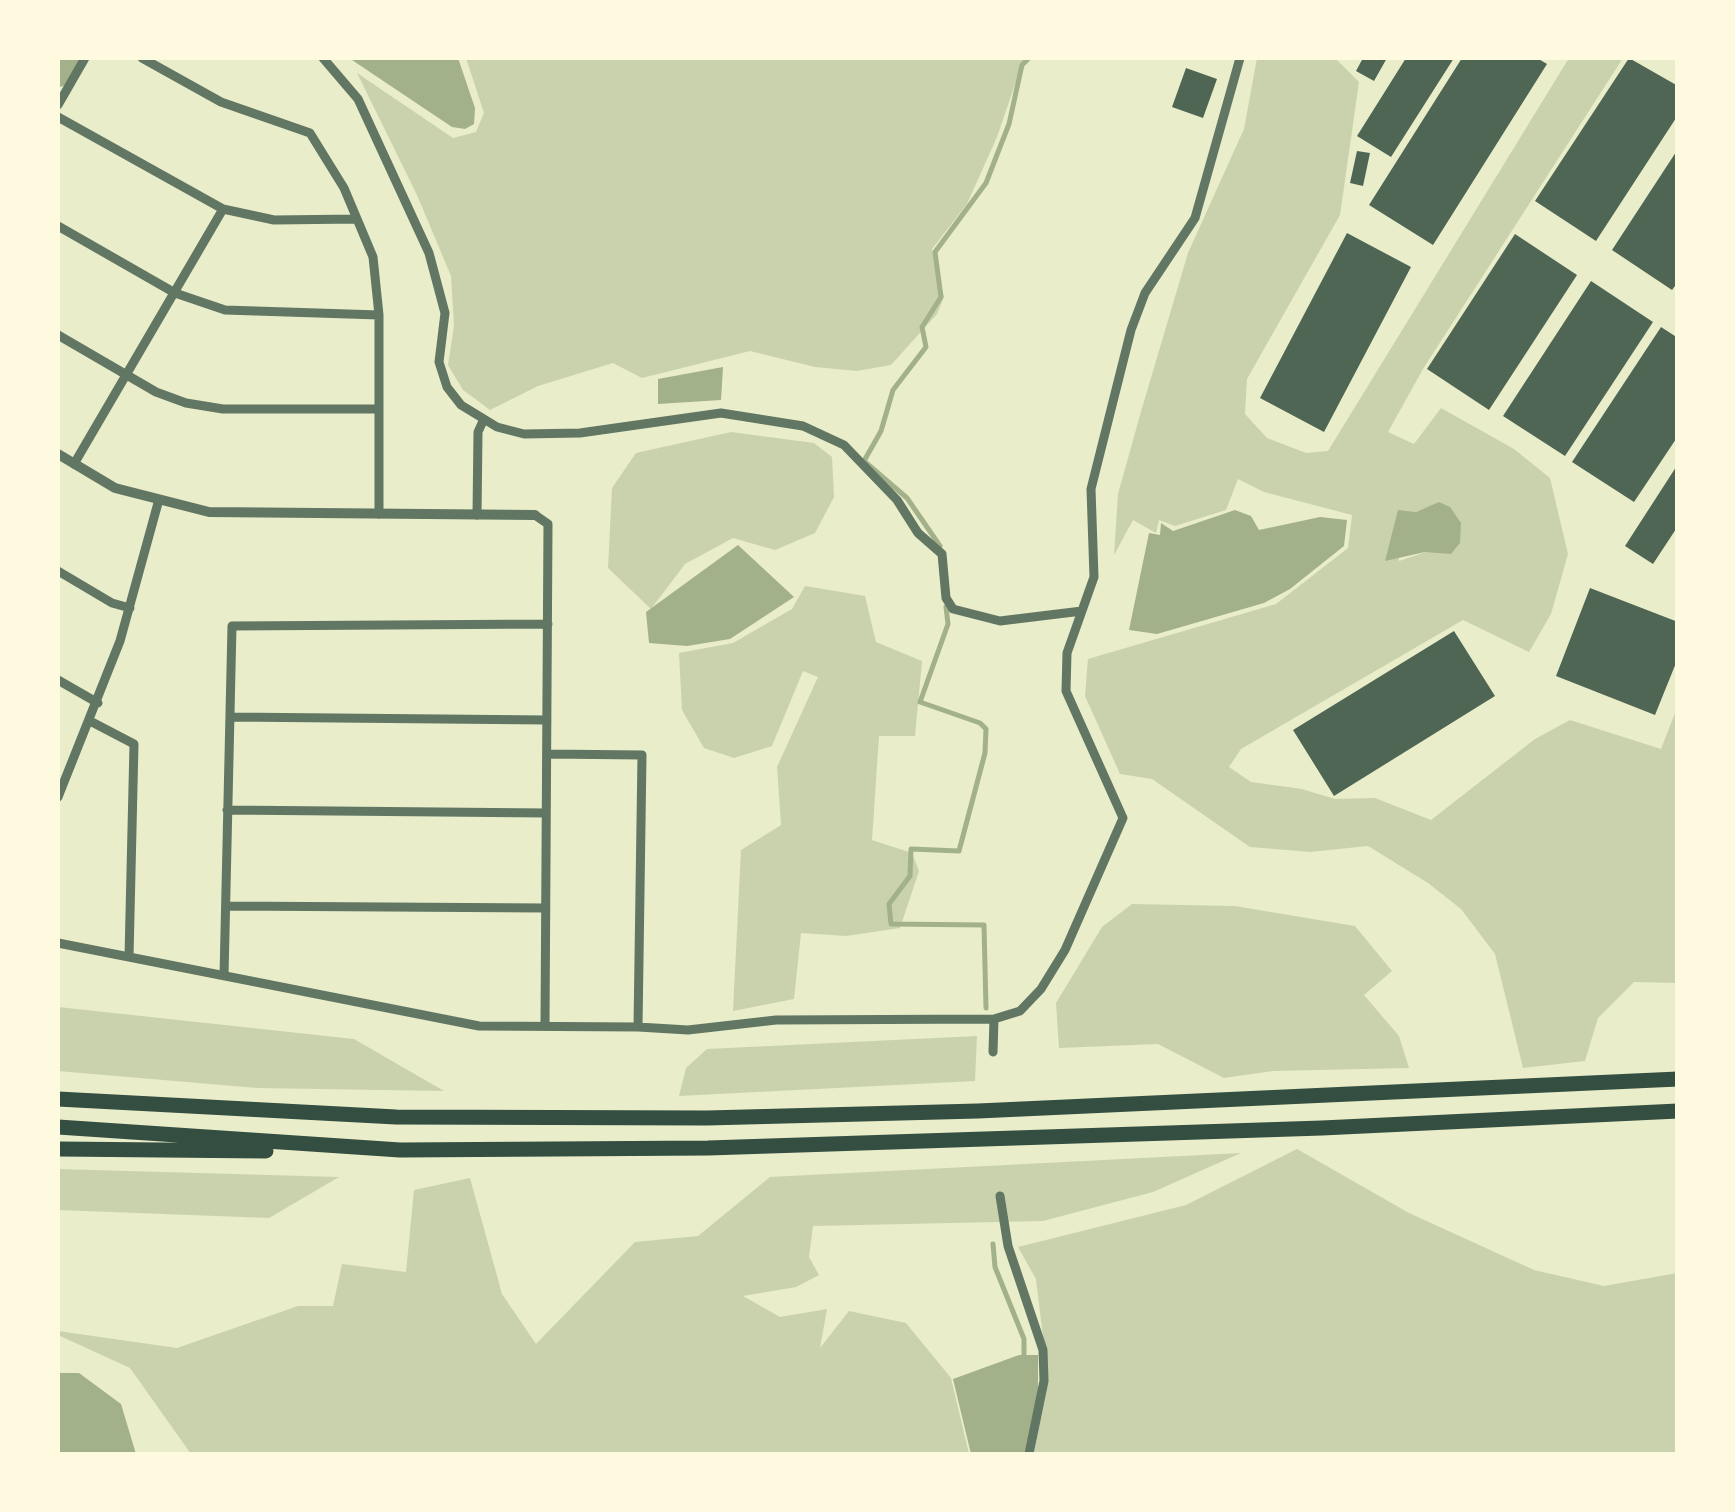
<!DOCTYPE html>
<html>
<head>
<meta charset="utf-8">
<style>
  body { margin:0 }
  #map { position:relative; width:1735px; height:1512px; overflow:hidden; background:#e9edc9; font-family:Cabin,sans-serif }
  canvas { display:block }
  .frame { position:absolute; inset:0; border:60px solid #fefae0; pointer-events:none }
</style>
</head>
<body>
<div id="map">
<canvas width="1735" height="1512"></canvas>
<div class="frame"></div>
</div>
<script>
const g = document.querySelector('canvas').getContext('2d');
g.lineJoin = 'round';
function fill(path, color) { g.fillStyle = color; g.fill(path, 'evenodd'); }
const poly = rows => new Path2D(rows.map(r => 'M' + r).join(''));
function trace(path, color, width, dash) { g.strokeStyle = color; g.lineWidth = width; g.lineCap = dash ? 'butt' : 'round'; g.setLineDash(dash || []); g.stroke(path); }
const green = poly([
  [466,58,1024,58,997,137,967,204,932,249,944,297,937,314,891,365,857,371,815,367,750,351,642,378,613,363,538,386,490,410,463,390,448,365,454,326,451,276,417,195,357,73,453,138,476,132,484,113],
  [1257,58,1335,58,1359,82,1340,215,1247,379,1245,414,1267,438,1306,453,1328,451,1569,58,1623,58,1423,369,1388,432,1414,444,1441,408,1514,449,1550,478,1568,554,1551,614,1529,652,1463,620,1241,749,1229,767,1251,782,1302,789,1335,799,1375,798,1431,820,1535,739,1570,720,1661,749,1677,708,1677,983,1634,982,1598,1018,1585,1061,1523,1068,1495,954,1461,909,1428,883,1368,846,1310,852,1250,847,1152,779,1120,774,1085,696,1088,659,1276,604,1348,548,1352,515,1264,492,1238,479,1226,510,1175,526,1159,520,1156,533,1133,520,1114,555,1118,494,1142,408,1188,253,1244,129],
  [1439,503,1426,552,1399,561,1398,511,1416,512],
  [731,432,814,443,832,457,834,497,815,533,775,550,733,538,685,564,651,609,608,568,612,488,636,453],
  [805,586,865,596,876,642,922,661,915,736,879,736,872,840,912,853,919,871,900,928,846,936,801,933,794,999,733,1011,741,850,781,825,777,767,818,677,803,671,772,746,734,758,704,748,682,710,679,653,733,643,792,609],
  [1132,904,1235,906,1355,926,1392,971,1364,995,1399,1036,1409,1068,1273,1071,1224,1078,1158,1044,1059,1048,1056,1003,1102,927],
  [58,1007,354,1039,444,1091,257,1088,58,1071],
  [977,1036,975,1081,679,1096,686,1068,707,1049],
  [1297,1149,1409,1213,1534,1270,1604,1286,1677,1273,1677,1454,1034,1454,1048,1378,1036,1279,1018,1247,1186,1205],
  [1241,1153,1153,1192,1043,1221,813,1226,809,1257,819,1275,796,1287,743,1296,780,1317,827,1309,820,1348,849,1311,906,1323,951,1378,969,1454,191,1454,130,1368,58,1335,58,1331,177,1348,298,1306,333,1306,342,1264,406,1272,414,1190,470,1178,502,1294,536,1344,635,1242,698,1236,770,1177],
  [58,1169,339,1177,269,1218,58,1210]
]);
const water = poly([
  [349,58,458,58,475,108,474,124,465,129,452,127],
  [723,367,721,400,658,404,658,379],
  [1439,502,1450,507,1461,523,1460,543,1451,554,1425,552,1385,561,1398,510,1416,512],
  [1235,510,1251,516,1259,530,1320,517,1347,520,1344,546,1290,589,1264,603,1157,634,1129,630,1149,533,1160,535,1161,523,1173,531],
  [738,545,794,597,730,639,687,646,649,643,646,612],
  [1019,1355,1038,1355,1038,1403,1028,1450,1025,1454,971,1454,953,1379],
  [58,1373,79,1373,121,1404,136,1454,58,1454]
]);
const stream = poly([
  [940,546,907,498,864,461,881,431,893,390,926,347,922,327,941,297,935,252,986,183,1009,124,1022,65,1029,58],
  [946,607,948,624,920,702,980,723,986,729,985,753,959,851,911,849,910,876,889,904,891,924,984,925,986,1008],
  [993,1244,995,1267,1024,1339,1024,1357]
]);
const river = poly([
  [58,71,65,58]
]);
const building = poly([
  [1363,58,1387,58,1374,81,1356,71],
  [1406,58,1454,58,1391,157,1357,136],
  [1462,58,1537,58,1547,64,1433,245,1369,205],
  [1629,58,1678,86,1678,115,1596,241,1535,201],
  [1186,68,1217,79,1203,118,1172,107],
  [1678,149,1678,282,1672,290,1612,250],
  [1357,151,1370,153,1363,186,1350,183],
  [1347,233,1411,267,1324,432,1260,398],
  [1515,234,1577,275,1489,410,1427,369],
  [1591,281,1653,322,1565,456,1503,416],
  [1661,327,1678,338,1678,436,1634,502,1572,462],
  [1678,464,1678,526,1653,564,1625,546],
  [1590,588,1678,622,1678,658,1655,715,1556,676],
  [1454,631,1495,696,1334,796,1293,730]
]);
const minor = poly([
  [142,58,221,102,310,133,344,188,373,257,379,315,379,514],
  [323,58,358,99,429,253,445,313,439,362,447,387,461,405,497,427,524,434,580,433,721,413,803,426,844,445,897,500,918,533,942,554,946,598,953,609,1000,621,1082,611],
  [58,105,85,58],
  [58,117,223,209,274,220,357,219],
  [58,226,175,293,225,310,379,315],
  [58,335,156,392,186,403,223,409,379,409],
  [74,464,223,209],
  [477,515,478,432,483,421],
  [535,515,548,524,545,1025],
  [58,571,112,603,130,608],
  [58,680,98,703],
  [230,717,547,720],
  [90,721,134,744,129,957],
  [58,797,120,641,158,503],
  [227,810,546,813],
  [227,906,545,908],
  [58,943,479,1026,638,1027,642,755,547,754],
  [224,976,232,626,548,624],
  [638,1027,688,1030,776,1020,994,1019,1020,1011,1041,989,1065,950,1123,818,1066,691,1067,653,1094,577,1091,489,1131,330,1145,293,1195,218,1240,58],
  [993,1052,994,1019],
  [1000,1196,1008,1246,1043,1350,1044,1381,1029,1454]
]);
const tertiary = poly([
  [58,454,115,488,209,512,535,515]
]);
const motorway = poly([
  [58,1099,396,1117,707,1118,978,1111,1678,1079],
  [58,1127,400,1150,708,1148,1322,1128,1678,1111],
  [58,1149,266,1151]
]);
fill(green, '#cad2ad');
fill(water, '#a3b18a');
trace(stream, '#a3b18a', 5);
trace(river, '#a3b18a', 32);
fill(building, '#4f6655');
trace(minor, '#617663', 9);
trace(tertiary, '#617663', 10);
trace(motorway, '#344e41', 15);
</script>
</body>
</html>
